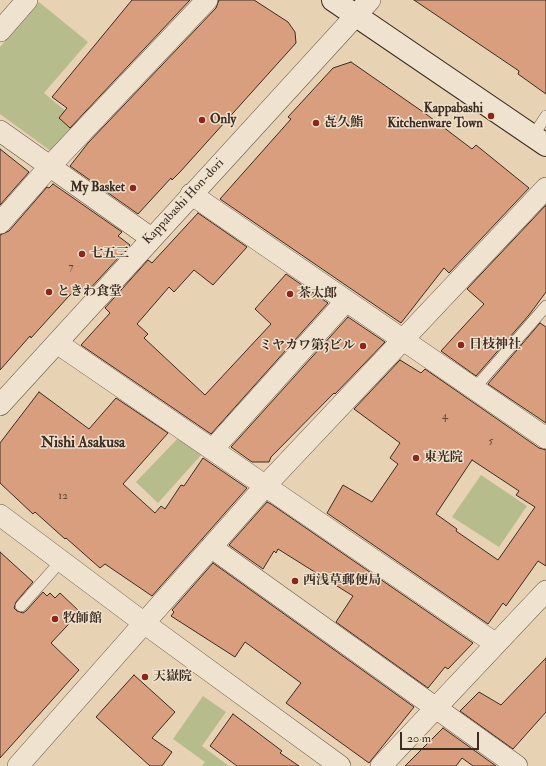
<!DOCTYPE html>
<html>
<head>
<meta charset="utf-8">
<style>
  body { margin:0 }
  #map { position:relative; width:546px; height:766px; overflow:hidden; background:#e7d3b4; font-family:"IM FELL Double Pica",serif }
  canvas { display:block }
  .scale { position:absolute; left:400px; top:732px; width:79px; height:18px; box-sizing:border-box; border:2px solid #3c2c21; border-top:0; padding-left:5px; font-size:12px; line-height:14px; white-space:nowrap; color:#3c2c21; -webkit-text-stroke:3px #efe2ce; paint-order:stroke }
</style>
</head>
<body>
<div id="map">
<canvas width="546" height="766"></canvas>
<div class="scale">20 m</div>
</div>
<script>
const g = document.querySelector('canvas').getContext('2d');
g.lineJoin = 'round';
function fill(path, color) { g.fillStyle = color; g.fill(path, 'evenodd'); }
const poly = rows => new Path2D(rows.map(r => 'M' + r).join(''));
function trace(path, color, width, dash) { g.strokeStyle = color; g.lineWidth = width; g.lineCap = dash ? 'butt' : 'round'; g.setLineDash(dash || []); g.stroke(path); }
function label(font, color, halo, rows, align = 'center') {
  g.font = font + ' "IM FELL Double Pica","Noto Serif JP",serif'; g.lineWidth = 3; g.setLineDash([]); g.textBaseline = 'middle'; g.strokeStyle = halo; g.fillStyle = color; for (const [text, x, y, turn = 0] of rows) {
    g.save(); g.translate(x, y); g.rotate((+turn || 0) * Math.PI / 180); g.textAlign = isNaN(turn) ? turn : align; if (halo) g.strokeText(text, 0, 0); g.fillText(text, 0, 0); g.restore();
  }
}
const green = poly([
  [39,2,88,42,44,93,79,122,52,152,0,114,0,47],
  [179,437,202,454,158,503,136,482],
  [481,475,527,506,499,547,452,517],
  [203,696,226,712,202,746,229,766,202,766,205,762,173,739]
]);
const building = poly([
  [132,0,190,0,70,128,59,118,67,108,52,97,132,0],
  [219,0,254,0,288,22,295,32,296,43,180,172,172,180,171,178,138,214,70,166,88,143,216,8,219,0],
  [414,0,546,0,546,94,518,74,519,71,414,0],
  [351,62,426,114,472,149,476,145,529,188,449,273,444,268,401,323,220,199,291,119,288,117,333,68,351,62],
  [0,149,29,172,0,205,0,149],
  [53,184,122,232,118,236,130,245,87,292,80,286,68,297,31,338,30,336,0,370,0,235,9,231,47,187,49,188,53,184],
  [546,205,546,292,529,315,476,376,441,351,484,304,467,289,546,205],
  [198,213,247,247,213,285,194,270,174,292,169,287,137,324,148,334,144,338,205,395,271,324,255,309,286,274,328,303,211,434,81,345,110,313,105,308,148,260,152,263,198,213],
  [348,317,385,342,335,394,334,393,271,457,269,462,252,462,231,447,348,317],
  [540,323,546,327,546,423,488,384,540,323],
  [400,360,421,373,425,369,539,448,546,450,546,566,538,561,506,606,503,603,488,624,327,513,343,485,372,502,398,464,390,458,400,443,354,409,400,360],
  [472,460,519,491,516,495,535,507,498,560,456,531,457,529,436,514,472,460],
  [39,392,89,429,116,398,168,433,123,484,155,513,161,506,165,509,181,485,184,486,203,458,247,488,152,596,105,564,100,568,66,538,65,539,35,512,33,514,0,483,0,443,39,392],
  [267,502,271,504,473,643,448,669,445,667,428,688,336,622,353,596,278,549,276,553,274,551,263,569,229,545,267,502],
  [0,552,33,582,16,602,14,608,17,611,23,613,26,611,43,592,47,596,50,593,55,598,60,593,80,612,51,643,79,670,0,758,0,552],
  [213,563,414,707,369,763,286,703,301,683,245,642,235,657,171,616,174,612,172,610,213,563],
  [546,658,546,712,513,749,460,711,479,692,501,705,546,658],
  [134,675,175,712,152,738,172,752,162,766,150,766,96,717,134,675],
  [233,714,282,751,280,753,299,766,237,766,210,746,233,714],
  [443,728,496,766,473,766,462,758,456,766,405,766,443,728]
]);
const lane = poly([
  [533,136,546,116],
  [474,389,546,306],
  [21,606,61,561]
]);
const street = poly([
  [0,31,27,0],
  [0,131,151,238],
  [191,194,546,438],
  [0,223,50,166,207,0],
  [57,343,496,644],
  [0,405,370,0],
  [213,449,346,301],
  [0,515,144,623,340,766],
  [211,547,517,766],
  [18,766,266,485,546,188],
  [381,766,546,591]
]);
const secondary = poly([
  [333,0,546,145]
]);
const markers = [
  [491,116,4,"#8f2418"],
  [202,120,4,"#8f2418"],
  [316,123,4,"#8f2418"],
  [133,188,4,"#8f2418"],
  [82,254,4,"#8f2418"],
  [49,292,4,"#8f2418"],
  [290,294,4,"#8f2418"],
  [461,345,4,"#8f2418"],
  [363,346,4,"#8f2418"],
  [416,458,4,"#8f2418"],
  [295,581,4,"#8f2418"],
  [55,619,4,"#8f2418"],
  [145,677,4,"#8f2418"]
];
const numberNames = [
  ["7",71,268],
  ["4",445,417],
  ["5",491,442],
  ["12",63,497]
];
const poiNames = [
  ["Kappabashi",483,109,"right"],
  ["Kitchenware Town",483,124,"right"],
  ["Only",210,120],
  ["㐂久鮨",324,123],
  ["My Basket",125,188,"right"],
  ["七五三",90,254],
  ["ときわ食堂",57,292],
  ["茶太郎",298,294],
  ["日枝神社",469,345],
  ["ミヤカワ第3ビル",355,346,"right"],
  ["東光院",424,458],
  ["西浅草郵便局",303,581],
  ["牧師館",63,619],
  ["天嶽院",153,677]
];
const streetNames = [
  ["Kappabashi Hon-dori",184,202,-47]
];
const quarterNames = [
  ["Nishi Asakusa",83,444]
];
fill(green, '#b7bc8c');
fill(building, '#d89e7e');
trace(building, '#3c2c21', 1);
trace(lane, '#675646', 12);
trace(street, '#675646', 22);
trace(secondary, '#3c2c21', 24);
trace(lane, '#efe2ce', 11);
trace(street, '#efe2ce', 21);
trace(secondary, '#efe2ce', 22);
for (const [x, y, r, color] of markers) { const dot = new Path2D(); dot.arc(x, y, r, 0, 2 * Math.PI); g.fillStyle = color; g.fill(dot); trace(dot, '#efe2ce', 1.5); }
label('11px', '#634838', null, numberNames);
label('bold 13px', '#3c2c21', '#efe2ce', poiNames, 'left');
label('13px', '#3c2c21', '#efe2ce', streetNames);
label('bold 15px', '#3c2c21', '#efe2ce', quarterNames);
</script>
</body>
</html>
